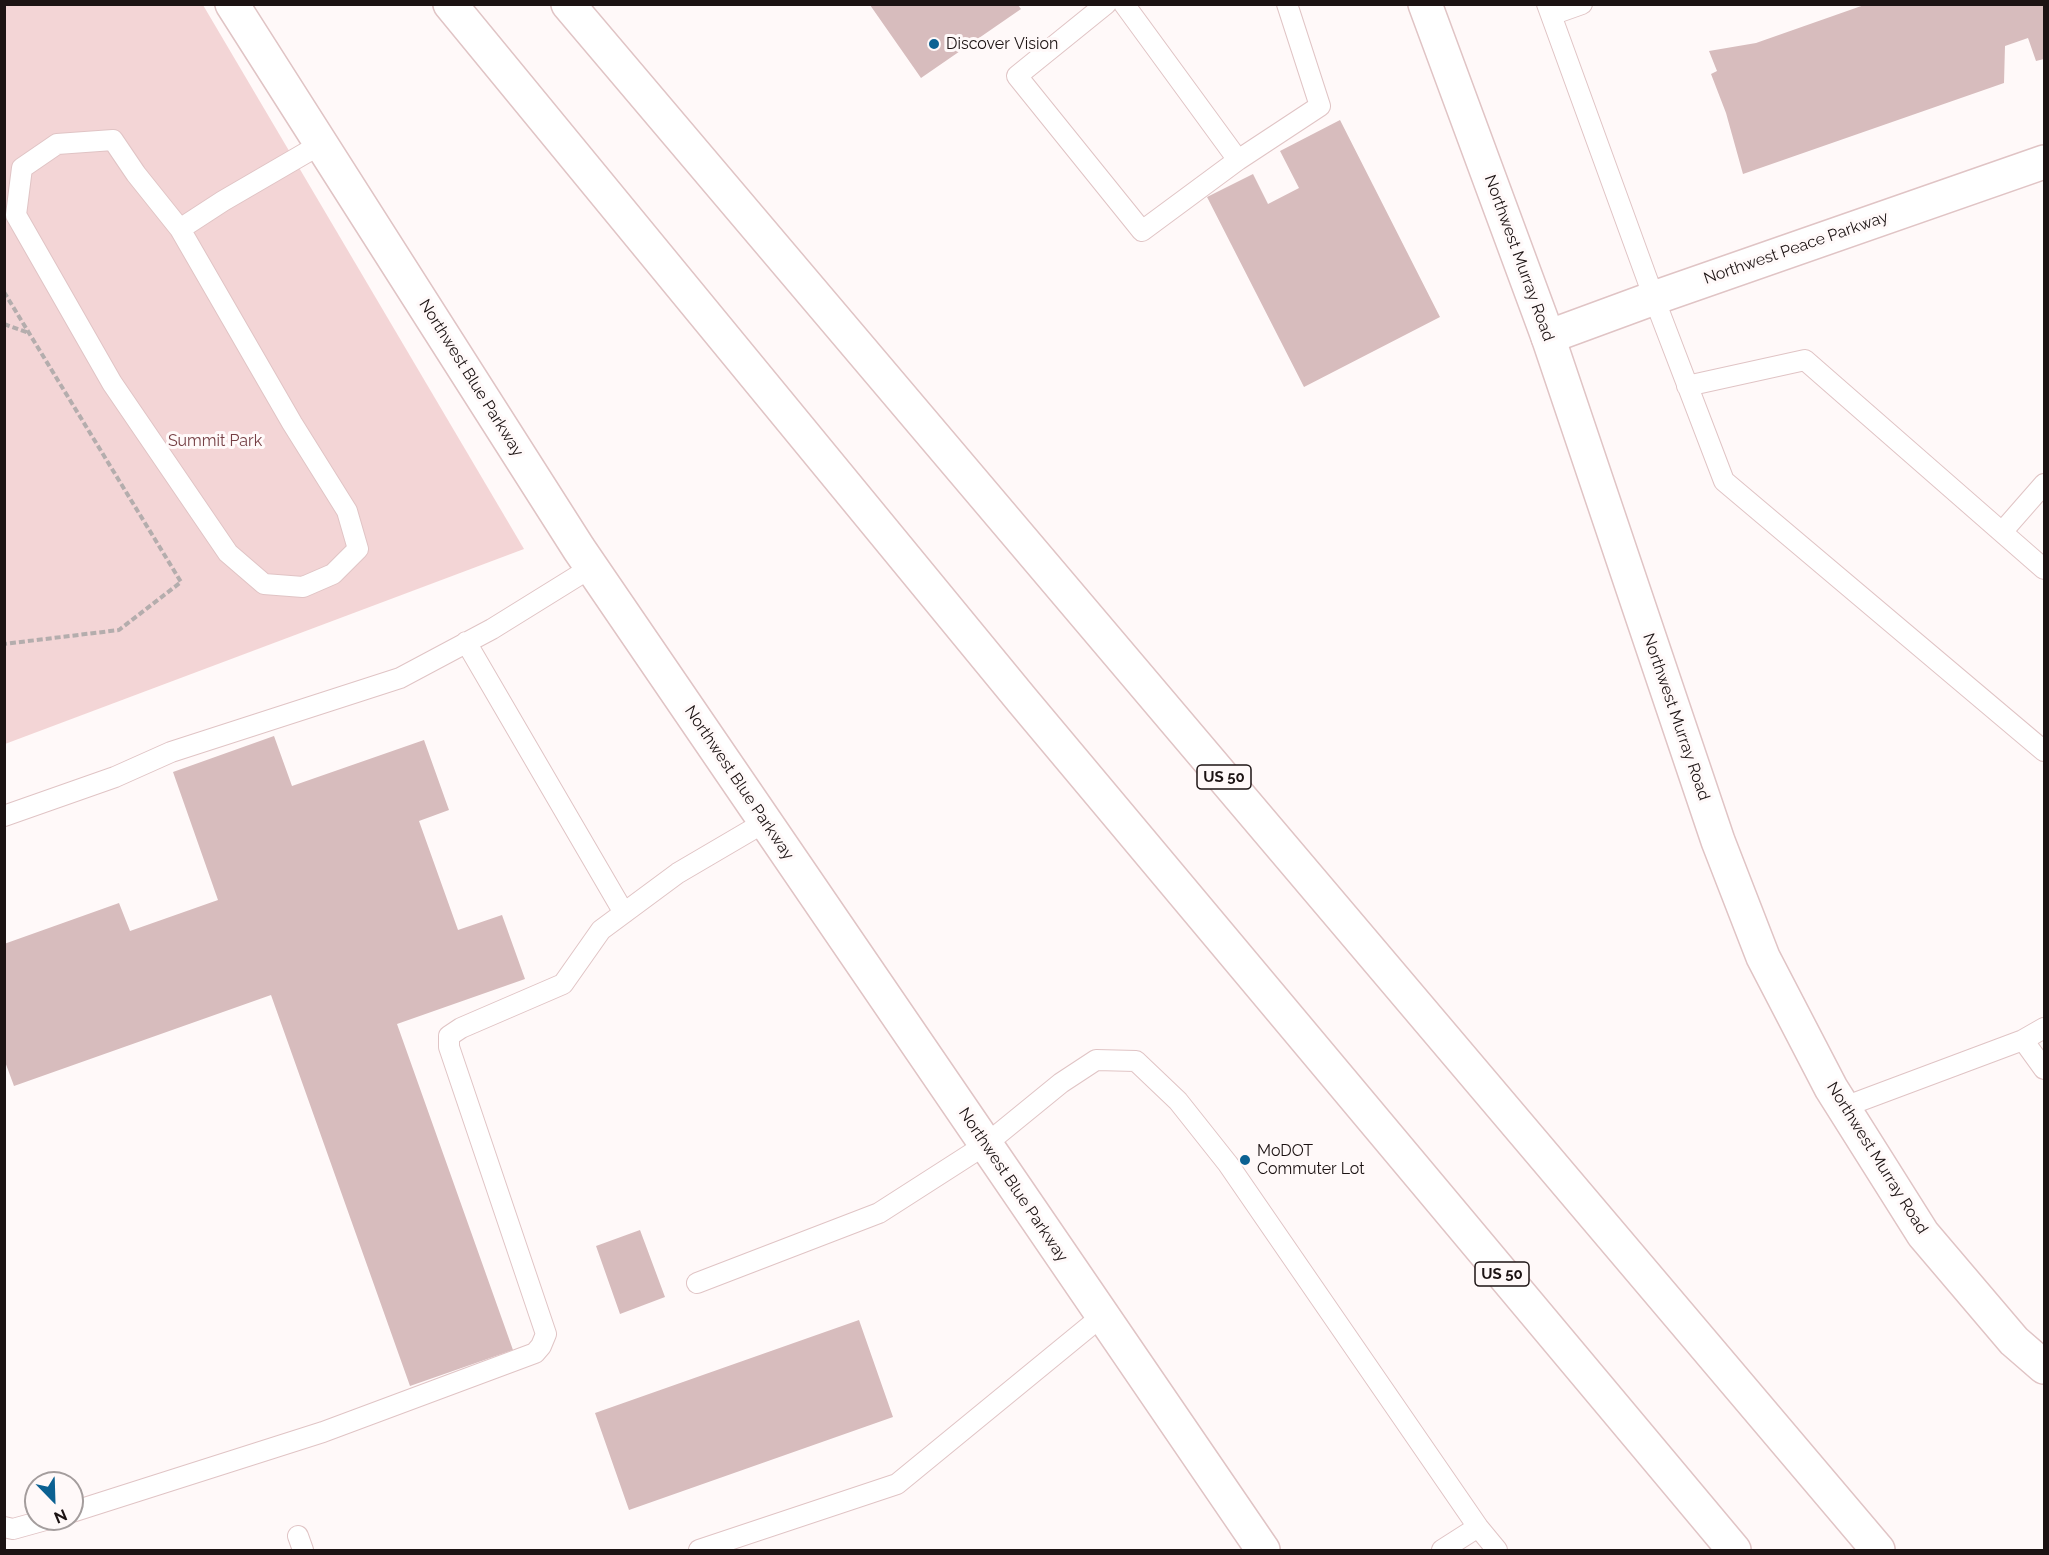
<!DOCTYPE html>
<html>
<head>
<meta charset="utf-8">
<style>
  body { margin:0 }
  #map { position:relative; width:2049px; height:1555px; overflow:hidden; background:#fff9f9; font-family:Raleway,sans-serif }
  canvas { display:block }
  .frame { position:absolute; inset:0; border:6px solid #1c1313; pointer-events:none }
  .north { position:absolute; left:24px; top:1471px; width:60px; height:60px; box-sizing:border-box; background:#fff9f9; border:2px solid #a49d9d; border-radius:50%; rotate:157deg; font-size:16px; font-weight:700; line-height:24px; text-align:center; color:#1c1313 }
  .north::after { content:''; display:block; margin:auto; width:21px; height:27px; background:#0b6192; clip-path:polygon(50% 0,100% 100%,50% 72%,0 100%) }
</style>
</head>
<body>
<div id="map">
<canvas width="2049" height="1555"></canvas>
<div class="frame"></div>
<div class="north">N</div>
</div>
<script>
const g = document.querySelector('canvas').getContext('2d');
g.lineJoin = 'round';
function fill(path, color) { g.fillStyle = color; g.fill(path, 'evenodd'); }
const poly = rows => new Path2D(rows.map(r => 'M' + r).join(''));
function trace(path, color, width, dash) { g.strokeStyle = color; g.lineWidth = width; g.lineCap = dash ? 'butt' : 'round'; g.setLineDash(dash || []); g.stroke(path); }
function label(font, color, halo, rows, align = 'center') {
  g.font = font + ' Raleway,sans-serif'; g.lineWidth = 6; g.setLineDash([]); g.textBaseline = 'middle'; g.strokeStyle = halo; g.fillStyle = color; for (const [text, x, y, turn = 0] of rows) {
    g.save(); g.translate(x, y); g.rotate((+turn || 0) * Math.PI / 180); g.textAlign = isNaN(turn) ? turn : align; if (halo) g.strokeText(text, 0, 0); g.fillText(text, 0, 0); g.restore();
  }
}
const green = poly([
  [5,5,203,5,524,549,5,744]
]);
const building = poly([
  [1867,4,2044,4,2044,59,2036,61,2028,38,2005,46,2004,83,1743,174,1726,113,1711,74,1717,71,1709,51,1756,43],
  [870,5,1018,5,1021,9,921,78],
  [1340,120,1440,317,1304,387,1207,197,1253,174,1268,204,1299,188,1280,151],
  [274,736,292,786,424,740,449,810,419,821,458,930,502,915,525,979,397,1024,513,1350,410,1386,271,995,14,1086,4,1059,4,944,119,903,130,931,218,900,173,772],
  [640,1230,665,1297,620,1314,596,1246],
  [859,1320,893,1417,629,1510,595,1413]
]);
const path = poly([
  [4,292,181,582,119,630,4,644],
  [4,324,29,333]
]);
const service = poly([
  [1106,4,1017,76,1142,231,1238,160,1320,106,1287,4],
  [1124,4,1238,160],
  [1547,4,1551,15,1582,4],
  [1551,15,1654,298,1724,481,2044,751],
  [180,229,292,423,347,511,358,549,333,574,303,587,264,584,228,553,112,383,16,215,22,168,57,144,113,140,136,174,180,229,223,201,321,144],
  [1687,386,1805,360,2044,569],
  [2002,532,2044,484],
  [466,642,624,913],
  [4,816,115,777,171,752,400,678,492,629,592,567],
  [2023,1040,2044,1069],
  [1844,1107,2023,1040,2044,1028],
  [697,1283,879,1213,985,1145,1061,1083,1096,1060,1136,1061,1178,1101,1228,1164,1478,1527,1497,1550],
  [72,1512,323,1432,535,1353,541,1346,546,1334,449,1047,449,1036,461,1028,563,984,601,930,678,873,765,822],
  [4,1527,13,1529,49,1519],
  [298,1536,303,1550],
  [699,1550,897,1484,1102,1316],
  [1442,1550,1478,1527]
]);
const minor = poly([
  [1548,337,1654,298,2044,162]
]);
const tertiary = poly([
  [232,4,579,549,1263,1550],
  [1425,4,1548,337,1718,841,1763,957,1831,1088,1923,1234,2014,1341,2044,1367]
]);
const motorway = poly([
  [450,4,1022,700,1734,1550],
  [568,4,1878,1550]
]);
const markers = [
  [934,44,6,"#0b6192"],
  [1245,1160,6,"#0b6192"]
];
const shields = [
  [1224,777,54],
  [1502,1274,54]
];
const shieldNames = [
  ["US 50",1224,777],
  ["US 50",1502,1274]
];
const poiNames = [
  ["Discover Vision",946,44],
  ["MoDOT",1257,1151],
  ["Commuter Lot",1257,1169]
];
const streetNames = [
  ["Northwest Peace Parkway",1796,248,-19],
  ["Northwest Murray Road",1519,258,70],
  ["Northwest Blue Parkway",471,378,58],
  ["Northwest Murray Road",1676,717,71],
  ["Northwest Blue Parkway",739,783,56],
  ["Northwest Murray Road",1877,1158,58],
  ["Northwest Blue Parkway",1013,1185,56]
];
const parkNames = [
  ["Summit Park",215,441]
];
fill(green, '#f3d5d6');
fill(building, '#d7bcbd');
trace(service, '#e0c4c5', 22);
trace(minor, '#e0c4c5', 36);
trace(tertiary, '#e0c4c5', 36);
trace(motorway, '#e0c4c5', 36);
trace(path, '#b4adad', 4, [6, 3]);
trace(service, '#fff', 20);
trace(minor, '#fff', 33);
trace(tertiary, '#fff', 33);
trace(motorway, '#fff', 33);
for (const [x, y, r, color] of markers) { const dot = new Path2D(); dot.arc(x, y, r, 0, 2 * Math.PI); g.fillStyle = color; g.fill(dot); trace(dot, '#fff9f9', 2); }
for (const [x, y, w] of shields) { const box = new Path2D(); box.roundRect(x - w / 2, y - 12, w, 24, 4.5); g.fillStyle = '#fff9f9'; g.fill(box); trace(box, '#1c1313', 1.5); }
label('bold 15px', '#1c1313', null, shieldNames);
label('16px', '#1c1313', '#fff9f9', poiNames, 'left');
label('16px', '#1c1313', '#fff9f9', streetNames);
label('16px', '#753f44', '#fff9f9', parkNames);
</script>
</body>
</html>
